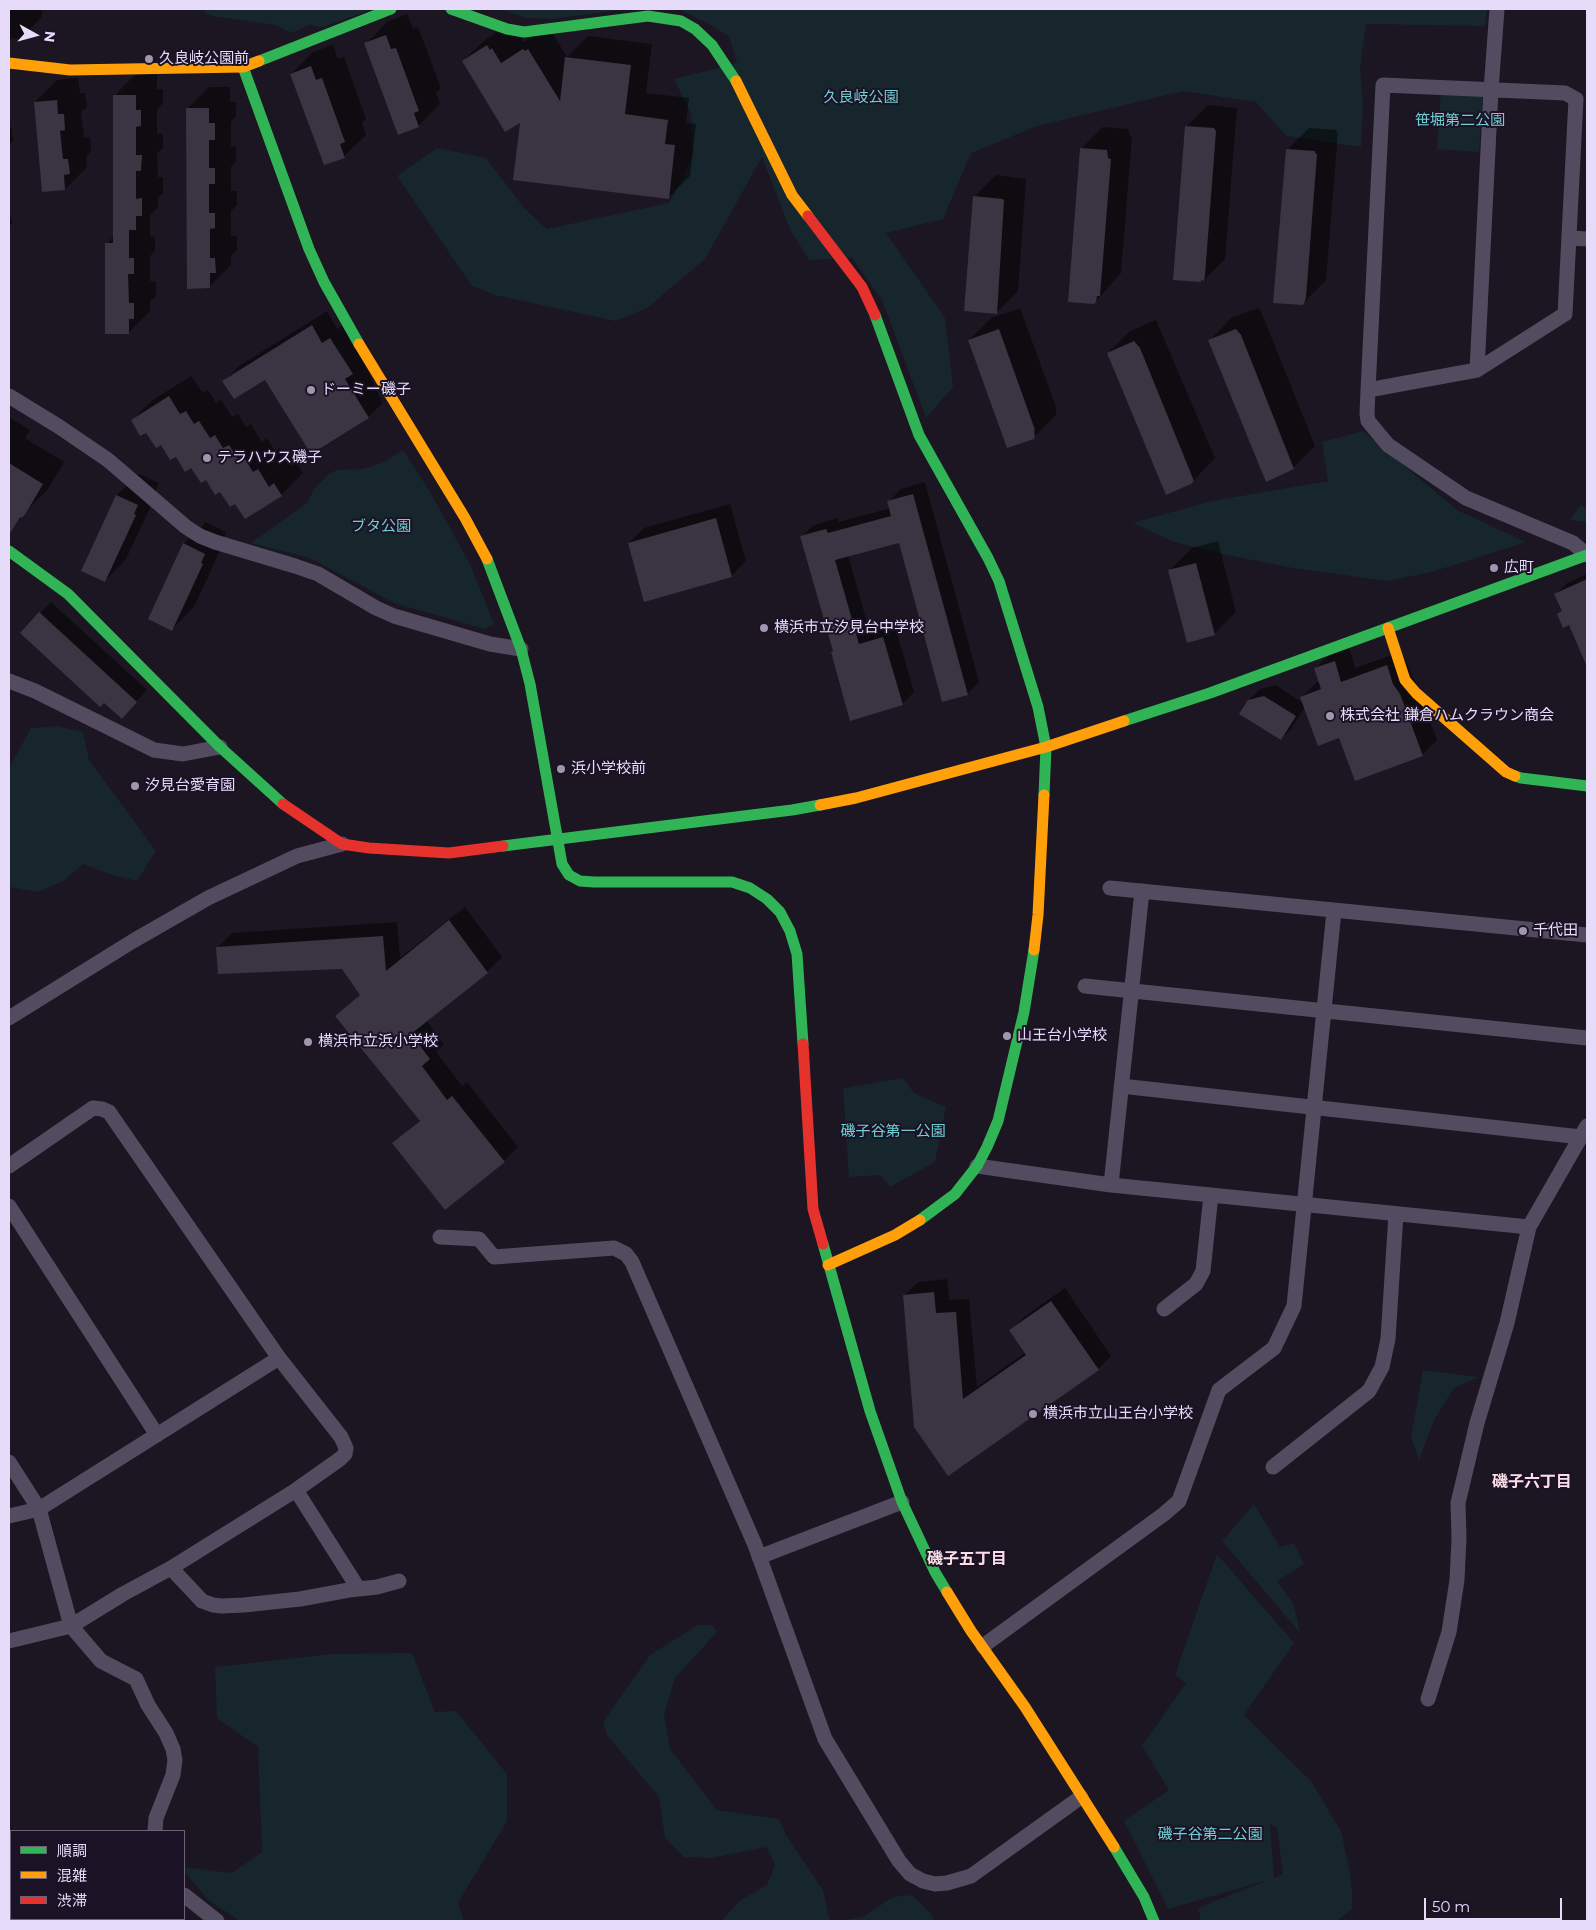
<!DOCTYPE html>
<html>
<head>
<meta charset="utf-8">
<style>
  body { margin:0 }
  #map { position:relative; width:1596px; height:1930px; overflow:hidden; background:#1b1621; font-family:Montserrat,"Noto Sans JP",sans-serif }
  canvas { display:block }
  .frame { position:absolute; inset:0; border:10px solid #e7dbfa; pointer-events:none }
  .legend { position:absolute; left:10px; top:1830px; width:175px; height:90px; box-sizing:border-box; background:#1b1225; border:1px solid #6d627a; margin:0; padding:6px 9px; list-style:none; font-size:15px; color:#e7dbfa }
  .legend li { display:flex; align-items:center; gap:10px; height:25px }
  .legend b { width:25px; border:1px solid #6d627a }
  .north { position:absolute; left:10px; top:10px; width:50px; height:50px; -webkit-text-stroke:4px #1b1225; paint-order:stroke; rotate:97deg; font-size:14px; font-weight:700; line-height:20px; text-align:center; color:#e7dbfa }
  .north::after { content:''; display:block; margin:auto; width:18px; height:22px; background:#e7dbfa; clip-path:polygon(50% 0,100% 100%,50% 72%,0 100%) }
  .scale { position:absolute; left:1424px; top:1898px; width:138px; height:22px; box-sizing:border-box; border:2px solid #e7dbfa; border-top:0; padding-left:6px; font-size:15px; line-height:18px; white-space:nowrap; color:#e7dbfa; -webkit-text-stroke:4px #1b1225; paint-order:stroke }
</style>
</head>
<body>
<div id="map">
<canvas width="1596" height="1930"></canvas>
<div class="frame"></div>
<ul class="legend">
<li><b style="height:6px;background:#30b455"></b>順調</li>
<li><b style="height:6px;background:#ff9f0a"></b>混雑</li>
<li><b style="height:6px;background:#e5322d"></b>渋滞</li>
</ul>
<div class="north">N</div>
<div class="scale">50 m</div>
</div>
<script>
const g = document.querySelector('canvas').getContext('2d');
g.lineJoin = 'round';
function fill(path, color) { g.fillStyle = color; g.fill(path, 'evenodd'); }
const poly = rows => new Path2D(rows.map(r => 'M' + r).join(''));
function trace(path, color, width, dash) { g.strokeStyle = color; g.lineWidth = width; g.lineCap = dash ? 'butt' : 'round'; g.setLineDash(dash || []); g.stroke(path); }
function label(font, color, halo, rows, align = 'center') {
  g.font = font + ' Montserrat,"Noto Sans JP",sans-serif'; g.lineWidth = 4; g.setLineDash([]); g.textBaseline = 'middle'; g.strokeStyle = halo; g.fillStyle = color; for (const [text, x, y, turn = 0] of rows) {
    g.save(); g.translate(x, y); g.rotate((+turn || 0) * Math.PI / 180); g.textAlign = isNaN(turn) ? turn : align; if (halo) g.strokeText(text, 0, 0); g.fillText(text, 0, 0); g.restore();
  }
}
const green = poly([
  [202,9,373,9,323,27,309,25,291,33,276,25,212,16,207,14],
  [501,9,626,9,553,19,525,18],
  [665,9,1487,9,1485,26,1366,24,1360,68,1363,105,1361,147,1286,136,1256,102,1183,91,1037,126,971,153,943,219,886,233,945,318,953,387,926,418,882,300,852,258,809,260,790,229,762,157,705,259,647,308,615,321,495,295,472,286,397,176,437,148,486,158,525,209,547,229,669,203,681,182,693,154,691,114,674,79,737,63,730,39,727,35,709,24,678,9],
  [1441,89,1483,94,1479,152,1437,149],
  [1363,431,1457,510,1526,542,1432,572,1387,581,1293,568,1227,555,1174,542,1133,523,1212,501,1328,481,1322,442],
  [403,450,429,490,470,564,494,624,485,629,394,603,310,558,251,543,307,503,314,489,330,473,337,470,363,469,382,463],
  [1581,504,1587,509,1587,522,1570,520],
  [57,726,83,732,89,760,156,851,137,881,112,875,83,864,63,881,38,892,9,887,9,768,31,728],
  [903,1078,914,1093,946,1107,935,1162,890,1187,881,1175,849,1177,843,1088],
  [1423,1370,1479,1377,1454,1388,1434,1420,1419,1460,1411,1437],
  [1254,1504,1280,1547,1294,1543,1304,1564,1277,1581,1294,1605,1300,1633,1222,1541],
  [1217,1554,1294,1643,1244,1715,1311,1781,1341,1831,1350,1873,1352,1892,1352,1909,1337,1921,1201,1921,1198,1908,1268,1880,1168,1909,1124,1821,1169,1790,1142,1746,1186,1683,1175,1675],
  [1270,1824,1277,1828,1283,1874,1274,1878],
  [698,1625,713,1625,717,1632,675,1678,664,1714,670,1749,717,1810,779,1819,786,1835,823,1890,830,1921,721,1921,741,1900,767,1885,775,1865,767,1847,711,1858,684,1857,665,1838,659,1797,607,1735,603,1722,650,1655],
  [412,1653,435,1712,456,1711,507,1774,507,1821,458,1903,464,1921,240,1921,208,1900,184,1871,184,1867,232,1873,262,1852,258,1747,217,1718,215,1667,332,1654],
  [904,1895,913,1896,931,1913,934,1921,840,1921,863,1917,891,1898]
]);
const shadow = poly([
  [9,9,42,9,42,17,20,39,9,38],
  [407,14,413,28,418,27,441,88,436,93,440,104,418,126,366,44,387,22],
  [509,24,514,28,523,42,545,29,550,29,567,57,588,36,652,44,646,93,689,98,686,123,696,124,690,176,668,198,522,121,463,61,485,40],
  [333,45,338,59,344,57,366,119,362,123,366,135,344,156,291,74,313,52],
  [136,74,157,74,157,89,163,89,163,103,157,109,157,134,163,134,163,148,157,153,158,177,163,177,163,193,158,198,158,207,150,215,150,236,155,237,155,251,150,256,150,281,156,282,156,296,150,301,150,311,128,333,106,244,115,235,114,96],
  [78,78,80,93,85,93,87,107,81,112,84,138,90,137,91,151,86,157,87,167,65,189,35,102,57,80],
  [209,87,230,87,230,102,236,102,236,116,231,122,231,147,236,146,236,161,231,167,231,191,237,191,237,205,231,211,231,236,237,236,237,250,231,256,231,265,209,287,187,109],
  [1208,105,1237,108,1225,259,1203,281,1174,278,1186,127],
  [9,127,11,127,13,141,9,145],
  [1103,127,1128,129,1130,137,1132,137,1121,273,1096,301,1081,149],
  [1309,128,1337,130,1336,132,1338,132,1326,280,1304,302,1287,150],
  [996,175,1026,179,1018,291,996,313,974,197],
  [9,216,13,222,9,226],
  [1020,308,1056,407,1056,415,1033,438,969,340,991,318],
  [1258,308,1260,309,1315,446,1293,468,1210,340,1231,318],
  [327,311,337,329,345,324,383,403,368,417,265,378,224,381,239,366],
  [1156,320,1215,458,1192,482,1108,353,1130,331],
  [191,376,203,393,208,390,216,403,221,400,232,417,238,414,246,427,251,424,262,442,267,438,275,451,280,448,291,466,296,462,303,473,281,495,236,502,132,420,154,399],
  [9,417,30,430,25,438,64,462,48,489,14,523,9,519],
  [139,474,159,483,155,492,157,493,126,559,105,581,117,495],
  [925,482,979,682,967,694,900,541,848,555,870,633,895,626,914,692,902,704,834,650,802,536,814,525,838,518,839,522,891,508,889,501,901,489],
  [730,504,746,561,731,576,629,543,644,528],
  [206,522,226,532,222,541,224,542,194,607,172,629,184,544],
  [1218,541,1236,612,1214,634,1170,570,1192,548],
  [1587,574,1587,647,1581,650,1569,623,1559,614,1563,610,1556,594,1567,583],
  [51,602,147,690,132,706,21,633],
  [1349,647,1355,668,1401,652,1414,679,1437,740,1422,755,1340,736,1305,707,1292,728,1281,739,1249,700,1260,689,1276,685,1304,704,1302,697,1316,683,1320,681,1316,668,1330,654],
  [465,907,502,957,487,972,426,1020,444,1044,436,1052,462,1086,467,1082,518,1147,504,1161,394,1143,420,1120,337,1017,361,994,342,968,218,947,232,933,397,922,400,958],
  [947,1279,949,1300,969,1299,977,1387,1026,1352,1011,1330,1024,1317,1065,1288,1111,1356,1098,1369,948,1474,905,1295,918,1282]
]);
const building = poly([
  [386,35,391,49,396,48,419,111,414,113,419,127,398,135,364,43],
  [487,45,490,50,492,48,501,63,523,49,525,51,528,49,560,101,565,57,631,65,625,114,668,120,665,144,675,145,669,199,513,180,520,123,505,132,462,61],
  [311,66,316,80,322,78,345,142,340,144,345,158,324,165,290,74],
  [113,95,136,95,136,110,141,110,141,126,136,127,136,155,142,155,141,171,136,171,136,199,142,198,142,216,136,216,136,230,129,230,129,258,134,258,134,274,128,274,129,303,134,303,134,319,129,319,129,334,105,334,105,243,113,243],
  [57,100,58,114,64,114,65,130,60,131,63,159,68,159,70,174,64,175,65,190,42,192,34,102],
  [186,108,209,108,209,123,215,123,215,140,209,140,209,168,215,168,215,184,209,184,209,213,215,213,215,228,210,229,210,258,215,258,216,273,210,273,210,288,187,289],
  [1185,126,1214,128,1216,131,1205,275,1204,281,1201,280,1201,282,1173,280],
  [1080,148,1107,150,1108,158,1111,159,1100,296,1097,296,1096,302,1094,304,1068,302],
  [1286,149,1315,151,1315,153,1317,154,1306,297,1304,304,1302,305,1273,303],
  [973,196,1003,199,1004,201,997,314,964,311],
  [312,325,322,343,330,338,353,374,345,379,369,418,311,454,265,380,234,399,222,381],
  [999,329,1035,430,1034,431,1035,436,1034,439,1007,448,968,340],
  [1236,329,1241,335,1294,469,1266,482,1208,340],
  [1134,341,1140,348,1194,481,1192,482,1193,483,1166,495,1107,353],
  [169,396,180,414,186,411,194,424,199,421,210,438,215,435,223,448,229,445,240,462,245,459,253,472,258,469,269,487,274,483,282,496,245,519,235,504,230,507,220,492,215,495,206,480,201,483,191,468,185,472,176,457,170,460,161,445,156,448,146,433,140,436,131,420],
  [9,463,43,484,26,513,22,518,20,517,9,535],
  [913,494,968,695,942,702,899,543,835,560,859,644,883,637,903,705,850,721,831,652,833,651,800,536,826,529,828,533,891,516,887,501],
  [116,495,138,505,134,514,136,515,105,582,81,571],
  [716,518,732,577,644,602,628,543],
  [183,543,205,554,201,563,203,564,172,631,148,619],
  [1196,563,1215,635,1187,643,1168,570],
  [1587,579,1587,667,1569,625,1563,628,1557,614,1562,611,1554,594],
  [39,612,137,702,122,719,104,703,100,707,20,633],
  [1335,661,1341,682,1387,665,1393,684,1400,694,1423,756,1355,781,1339,738,1318,746,1300,697,1321,689,1314,668],
  [1264,696,1296,716,1281,740,1239,714,1248,700],
  [449,920,488,973,411,1034,430,1059,422,1066,447,1100,452,1096,505,1162,445,1210,392,1143,420,1121,335,1016,360,995,342,969,218,974,216,947,383,936,386,971],
  [934,1292,936,1313,956,1312,963,1399,1026,1355,1009,1330,1051,1301,1099,1370,948,1476,914,1427,903,1295]
]);
const street = poly([
  [1569,238,1587,239],
  [1477,370,1491,90,1497,9],
  [1368,390,1477,370,1565,314,1576,99,1565,93,1383,85,1368,390,1367,414,1368,421,1388,445,1466,498,1573,543,1587,555],
  [9,396,58,426,108,460,186,527,200,536,215,542,295,566,318,574,376,608,394,616,490,644,521,649],
  [9,681,35,691,154,750,183,754,220,747],
  [1110,888,1587,935],
  [1085,986,1587,1038],
  [9,1018,133,941,208,898,297,856,342,844],
  [1121,1086,1581,1137],
  [9,1166,93,1108,102,1109,109,1112,279,1358,341,1437,346,1448,345,1454,340,1459,296,1490,171,1568,123,1594,71,1626,9,1641],
  [977,1166,1111,1185,1529,1227],
  [1111,1185,1142,891],
  [9,1206,157,1435],
  [440,1237,479,1239,494,1257,614,1248,626,1254,632,1262,755,1545,825,1739,899,1861,910,1874,923,1881,935,1884,947,1883,971,1876,1081,1797],
  [1164,1309,1196,1284,1203,1271,1211,1195],
  [9,1462,39,1509,71,1626,101,1661,136,1679,148,1705,166,1733,173,1749,175,1760,173,1775,156,1818,155,1831],
  [1273,1467,1369,1391,1382,1367,1388,1339,1396,1214],
  [296,1490,358,1588],
  [9,1516,39,1509,279,1358],
  [759,1557,902,1502],
  [171,1568,202,1601,213,1605,222,1606,244,1605,300,1599,349,1590,377,1587,399,1581],
  [983,1646,1164,1514,1179,1501,1219,1390,1274,1348,1294,1306,1334,911],
  [1428,1699,1449,1632,1457,1580,1459,1539,1458,1503,1477,1423,1507,1323,1529,1227,1587,1126],
  [184,1895,217,1921]
]);
const fast = poly([
  [451,9,507,29,524,32,648,16,681,21,695,29,712,45,736,81],
  [259,61,391,9],
  [243,67,309,249,324,282,359,344],
  [875,315,919,435,988,558,999,581,1038,707,1046,747,1044,795],
  [9,551,68,594,220,747,283,804],
  [487,559,521,649,530,684,562,864,569,875,580,881,594,882,732,882,750,888,767,899,780,912,790,931,797,954,803,1044],
  [1124,721,1210,693,1587,555],
  [1515,776,1521,778,1587,786],
  [503,846,792,810,820,805],
  [920,1220,955,1194,977,1166,987,1147,998,1121,1024,1012,1034,950],
  [823,1244,870,1411,902,1502,935,1572,947,1592],
  [1114,1847,1144,1897,1154,1921]
]);
const slow = poly([
  [9,63,70,70,243,67,259,61],
  [736,81,792,195,808,216],
  [359,344,465,518,487,559],
  [1388,628,1405,680,1416,693,1506,772,1515,776],
  [820,805,856,798,1046,747,1124,721],
  [1034,950,1038,915,1044,795],
  [828,1265,895,1235,920,1220],
  [947,1592,971,1631,1025,1707,1114,1847]
]);
const jam = poly([
  [808,216,862,287,875,315],
  [283,804,342,844,369,848,449,853,503,846],
  [803,1044,813,1209,823,1244]
]);
const markers = [
  [149,59,5,"#a096ae"],
  [311,390,5,"#a096ae"],
  [207,458,5,"#a096ae"],
  [1494,568,5,"#a096ae"],
  [764,628,5,"#a096ae"],
  [1330,716,5,"#a096ae"],
  [561,769,5,"#a096ae"],
  [135,786,5,"#a096ae"],
  [1523,931,5,"#a096ae"],
  [1007,1036,5,"#a096ae"],
  [308,1042,5,"#a096ae"],
  [1033,1414,5,"#a096ae"]
];
const poiNames = [
  ["久良岐公園前",159,59],
  ["ドーミー磯子",321,390],
  ["テラハウス磯子",217,458],
  ["広町",1504,568],
  ["横浜市立汐見台中学校",774,628],
  ["株式会社 鎌倉ハムクラウン商会",1340,716],
  ["浜小学校前",571,769],
  ["汐見台愛育園",145,786],
  ["千代田",1533,931],
  ["山王台小学校",1017,1036],
  ["横浜市立浜小学校",318,1042],
  ["横浜市立山王台小学校",1043,1414]
];
const parkNames = [
  ["久良岐公園",861,98],
  ["笹堀第二公園",1460,121],
  ["ブタ公園",381,527],
  ["磯子谷第一公園",893,1132],
  ["磯子谷第二公園",1210,1835]
];
const neighbourhoodNames = [
  ["磯子六丁目",1532,1482],
  ["磯子五丁目",967,1559]
];
fill(green, '#17262c');
fill(shadow, '#0007');
fill(building, '#3b3442');
trace(street, '#534c60', 15);
trace(fast, '#30b455', 11);
trace(slow, '#ff9f0a', 11);
trace(jam, '#e5322d', 11);
for (const [x, y, r, color] of markers) { const dot = new Path2D(); dot.arc(x, y, r, 0, 2 * Math.PI); g.fillStyle = color; g.fill(dot); trace(dot, '#1b1225', 2); }
label('15px', '#e7dbfa', '#1b1225', poiNames, 'left');
label('15px', '#6fcfd2', '#1b1225', parkNames);
label('bold 16px', '#fbdde7', '#1b1225', neighbourhoodNames);
</script>
</body>
</html>
